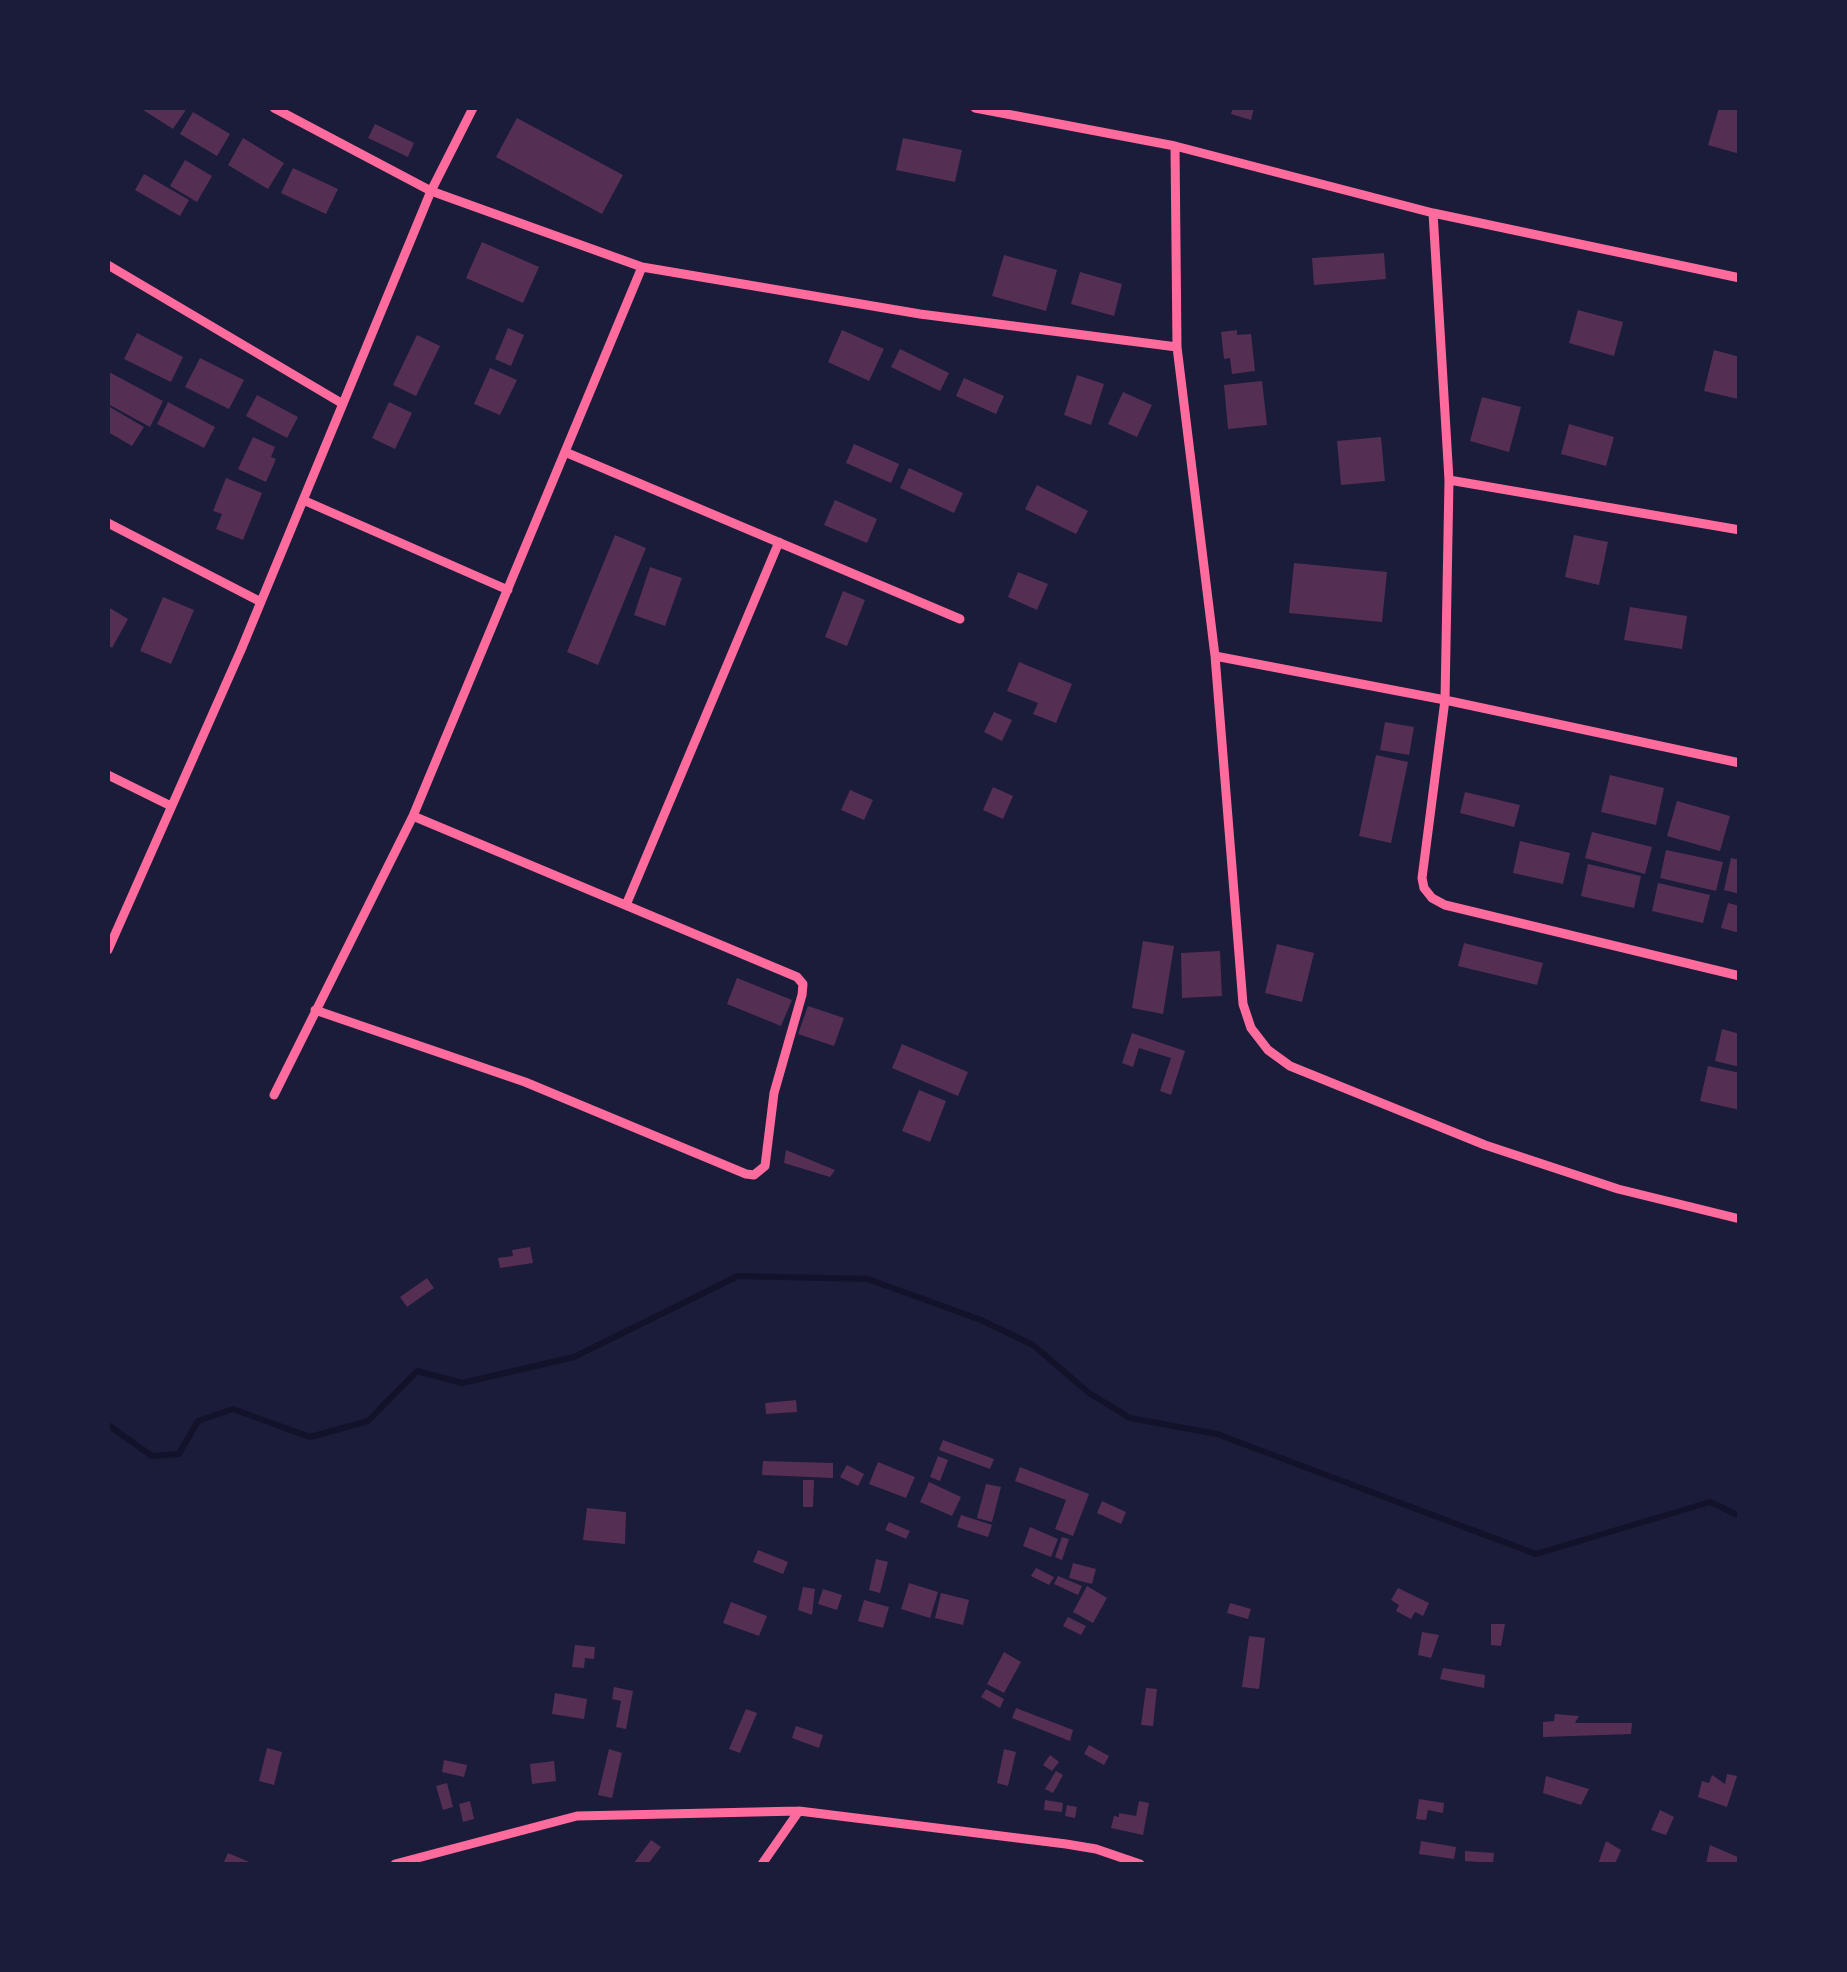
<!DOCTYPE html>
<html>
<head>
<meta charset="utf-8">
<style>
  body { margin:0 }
  #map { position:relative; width:1847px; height:1972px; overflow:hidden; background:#1b1b3a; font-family:"Sofia Sans Condensed",sans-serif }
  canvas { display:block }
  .frame { position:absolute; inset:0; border:110px solid #1b1b3a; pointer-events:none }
</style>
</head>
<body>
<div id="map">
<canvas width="1847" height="1972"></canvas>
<div class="frame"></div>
</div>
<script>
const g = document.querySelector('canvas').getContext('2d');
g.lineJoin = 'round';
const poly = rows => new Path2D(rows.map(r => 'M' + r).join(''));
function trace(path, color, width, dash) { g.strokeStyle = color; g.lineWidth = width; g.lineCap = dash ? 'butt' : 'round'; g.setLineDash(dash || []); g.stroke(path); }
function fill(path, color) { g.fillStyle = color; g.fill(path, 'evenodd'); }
const stream = poly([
  [108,1425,152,1456,179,1454,198,1421,233,1409,310,1437,368,1421,417,1371,462,1383,574,1357,738,1276,868,1279,981,1320,1033,1345,1089,1393,1130,1418,1217,1434,1536,1554,1710,1502,1740,1516]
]);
const building = poly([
  [140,108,187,108,173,129],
  [1233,108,1254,108,1251,120,1231,114],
  [1719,108,1740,108,1740,154,1708,145],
  [193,112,230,134,217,156,180,134],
  [517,118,623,175,602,214,496,157],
  [375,124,414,143,408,157,368,138],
  [243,138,284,163,268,189,228,165],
  [903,138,962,150,955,182,896,170],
  [185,160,212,176,197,202,170,186],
  [293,168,338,189,326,214,281,193],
  [144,174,189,200,180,216,135,190],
  [482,242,539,267,523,303,466,278],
  [1384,253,1386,279,1314,285,1312,258],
  [1004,255,1057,270,1046,311,992,296],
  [1080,272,1122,284,1114,316,1071,304],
  [1578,310,1623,322,1614,356,1569,343],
  [508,328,524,335,511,366,495,359],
  [842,330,884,349,869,381,828,362],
  [1237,330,1237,335,1251,334,1255,371,1232,374,1230,358,1224,359,1221,332],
  [137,333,183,357,171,382,124,359],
  [417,335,440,346,416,396,393,385],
  [900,349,949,373,940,391,891,367],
  [1714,350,1740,357,1738,399,1704,391],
  [200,358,244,380,229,409,185,387],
  [490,368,517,380,500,415,474,404],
  [109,372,163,401,150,427,108,404],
  [1077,375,1104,384,1091,425,1064,415],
  [964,378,1004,396,996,414,956,396],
  [1262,381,1267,425,1228,429,1224,385],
  [1123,392,1152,405,1137,437,1108,424],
  [257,395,298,417,287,438,246,416],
  [1482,397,1521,407,1509,452,1470,441],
  [168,402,215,427,204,448,157,424],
  [389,402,412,413,395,449,372,438],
  [108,406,144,427,132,446,108,432],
  [1569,424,1614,437,1606,466,1561,454],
  [253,437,275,447,271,457,276,459,266,482,238,469],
  [1381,437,1385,481,1341,485,1337,441],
  [854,444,899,464,891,483,846,463],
  [909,468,963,493,954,513,900,488],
  [226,478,262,493,243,540,216,529,222,514,213,511],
  [1037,485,1088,511,1076,534,1025,509],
  [835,500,877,519,867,543,824,525],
  [615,535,646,548,598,665,567,652],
  [1574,535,1608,542,1599,585,1565,577],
  [1294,563,1387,572,1382,622,1289,613],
  [650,567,682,578,665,626,634,615],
  [1018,572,1048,584,1037,610,1008,597],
  [843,591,865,600,847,646,825,637],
  [163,597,194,610,171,664,140,651],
  [108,607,128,619,112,648,108,645],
  [1630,607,1687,616,1682,649,1624,640],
  [1019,662,1072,684,1056,723,1033,714,1038,703,1007,691],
  [994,712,1012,720,1002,741,984,732],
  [1385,722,1414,727,1409,755,1380,750],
  [1376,755,1408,762,1391,843,1359,836],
  [1610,775,1664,788,1656,825,1601,812],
  [993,787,1013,796,1003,819,983,810],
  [850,790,873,800,864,820,841,810],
  [1465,792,1520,805,1514,827,1460,813],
  [1677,801,1730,816,1720,851,1667,836],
  [1592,832,1652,847,1645,874,1585,858],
  [1520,841,1570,853,1563,884,1513,873],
  [1666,850,1723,862,1716,891,1660,878],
  [1731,858,1740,860,1740,894,1724,890],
  [1588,864,1641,876,1634,908,1581,896],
  [1658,883,1710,895,1703,923,1652,911],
  [1728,903,1740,906,1740,933,1721,928],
  [1143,941,1174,946,1163,1014,1132,1008],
  [1464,943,1543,963,1537,985,1458,966],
  [1277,944,1314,953,1302,1002,1265,993],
  [1220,951,1222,996,1182,998,1181,953],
  [737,978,792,1000,781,1026,727,1004],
  [808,1006,844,1018,834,1046,798,1034],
  [1722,1029,1740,1034,1740,1067,1715,1061],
  [1132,1033,1185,1051,1171,1095,1160,1091,1171,1058,1139,1048,1133,1067,1122,1063],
  [902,1044,968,1072,958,1096,892,1068],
  [1708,1066,1740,1073,1740,1110,1700,1101],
  [919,1090,946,1101,930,1142,902,1131],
  [786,1150,835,1170,830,1177,784,1163],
  [530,1247,533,1263,500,1268,498,1258,513,1256,512,1250],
  [427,1278,434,1288,407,1307,400,1297],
  [796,1400,797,1412,766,1414,765,1403],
  [943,1440,994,1459,990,1469,939,1450],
  [938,1456,948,1460,940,1481,930,1477],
  [763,1461,833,1463,833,1478,762,1475],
  [878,1462,915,1477,906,1498,869,1484],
  [847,1465,864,1474,858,1486,840,1477],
  [1020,1467,1089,1494,1073,1536,1055,1529,1066,1500,1015,1481],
  [803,1480,814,1480,813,1507,803,1507],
  [929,1482,961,1497,952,1516,920,1502],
  [986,1484,1001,1487,992,1522,977,1518],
  [1102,1501,1126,1512,1121,1524,1097,1513],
  [587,1508,626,1512,625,1544,583,1540],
  [961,1515,992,1525,988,1537,957,1527],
  [889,1522,910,1531,906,1539,885,1530],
  [1030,1527,1058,1539,1051,1557,1023,1546],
  [1062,1537,1069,1539,1062,1560,1055,1557],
  [758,1550,788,1562,783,1574,753,1562],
  [876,1559,888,1562,880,1593,869,1590],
  [1073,1563,1096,1569,1092,1584,1069,1578],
  [1036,1568,1054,1577,1049,1585,1031,1576],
  [1058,1576,1082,1586,1078,1595,1054,1584],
  [909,1583,938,1592,930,1618,901,1609],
  [1087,1586,1107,1598,1093,1623,1073,1612],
  [803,1587,815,1589,812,1615,798,1610],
  [1398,1588,1429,1603,1423,1616,1415,1612,1411,1619,1396,1611,1399,1605,1391,1600],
  [823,1589,842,1595,837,1610,818,1604],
  [941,1593,969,1600,963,1625,935,1618],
  [864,1600,889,1607,883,1628,858,1621],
  [731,1602,767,1616,759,1636,723,1623],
  [1230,1603,1251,1609,1248,1619,1227,1613],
  [1068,1617,1086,1626,1081,1635,1063,1626],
  [1491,1624,1505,1624,1501,1646,1491,1645],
  [1422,1632,1439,1635,1431,1658,1418,1655],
  [1249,1636,1265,1638,1259,1689,1242,1687],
  [575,1645,595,1647,594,1659,585,1658,584,1668,572,1667],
  [1004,1652,1021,1662,1004,1693,987,1684],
  [1443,1668,1485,1675,1484,1688,1440,1679],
  [614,1687,633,1691,626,1729,616,1727,621,1701,612,1699],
  [1146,1688,1157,1689,1153,1726,1141,1725],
  [986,1689,1004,1699,1000,1708,981,1697],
  [555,1693,587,1699,584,1719,552,1714],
  [1016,1708,1073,1730,1070,1741,1012,1718],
  [746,1709,757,1713,740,1753,729,1749],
  [1555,1714,1579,1716,1575,1723,1632,1723,1631,1734,1543,1737,1543,1722,1554,1721],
  [796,1726,823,1735,819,1748,792,1738],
  [1089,1745,1109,1756,1104,1765,1084,1754],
  [267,1748,282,1752,274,1785,259,1781],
  [609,1749,622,1753,612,1798,598,1795],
  [1004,1749,1016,1752,1008,1786,997,1783],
  [1050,1755,1059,1762,1052,1771,1043,1765],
  [444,1760,467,1765,464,1777,442,1772],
  [554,1761,556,1781,532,1784,530,1764],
  [1056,1771,1063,1775,1053,1793,1045,1789],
  [1727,1774,1737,1776,1727,1807,1698,1797,1702,1781,1709,1783,1712,1775,1725,1784],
  [1546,1776,1589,1789,1581,1805,1543,1793],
  [447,1783,453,1807,443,1810,436,1786],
  [1419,1799,1444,1803,1443,1813,1428,1810,1426,1820,1416,1819],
  [1045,1800,1063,1803,1062,1812,1044,1810],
  [470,1801,474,1819,463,1822,459,1804],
  [1139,1801,1149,1803,1143,1835,1111,1828,1114,1816,1119,1817,1119,1813,1136,1816],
  [1067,1805,1077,1807,1075,1818,1065,1816],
  [1660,1810,1674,1817,1666,1835,1651,1830],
  [651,1840,661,1847,648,1864,633,1864],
  [1421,1841,1456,1847,1454,1859,1419,1854],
  [1606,1841,1621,1850,1615,1864,1598,1864],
  [1710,1845,1740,1858,1740,1864,1706,1864],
  [1465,1851,1494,1853,1493,1863,1465,1861],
  [228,1853,254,1864,223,1864]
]);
const minor = poly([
  [274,108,431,191,642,267,920,314,1177,347],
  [975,108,1175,146,1433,213,1740,278],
  [1175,146,1177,347,1215,656,1243,1004,1251,1028,1268,1050,1290,1066,1485,1145,1618,1189,1740,1219],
  [1433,213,1449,480,1445,700,1422,878,1424,888,1432,898,1445,905,1740,976],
  [108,265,343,404],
  [565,452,960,619],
  [1449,480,1740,530],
  [303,500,508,590],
  [108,523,261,602],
  [1215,656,1445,700,1740,763],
  [108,775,171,806],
  [626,905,779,542],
  [108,950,241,650,431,191,473,108],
  [315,1010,525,1082,746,1174,754,1175,765,1166,774,1093,802,995,803,984,797,977,413,816],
  [274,1095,413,816,642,267],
  [395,1864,577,1816,799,1811,1066,1844,1096,1849,1140,1864],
  [762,1864,799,1811]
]);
trace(stream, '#12122b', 6);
fill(building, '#542f53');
trace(minor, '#ff6b9d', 9);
</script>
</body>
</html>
